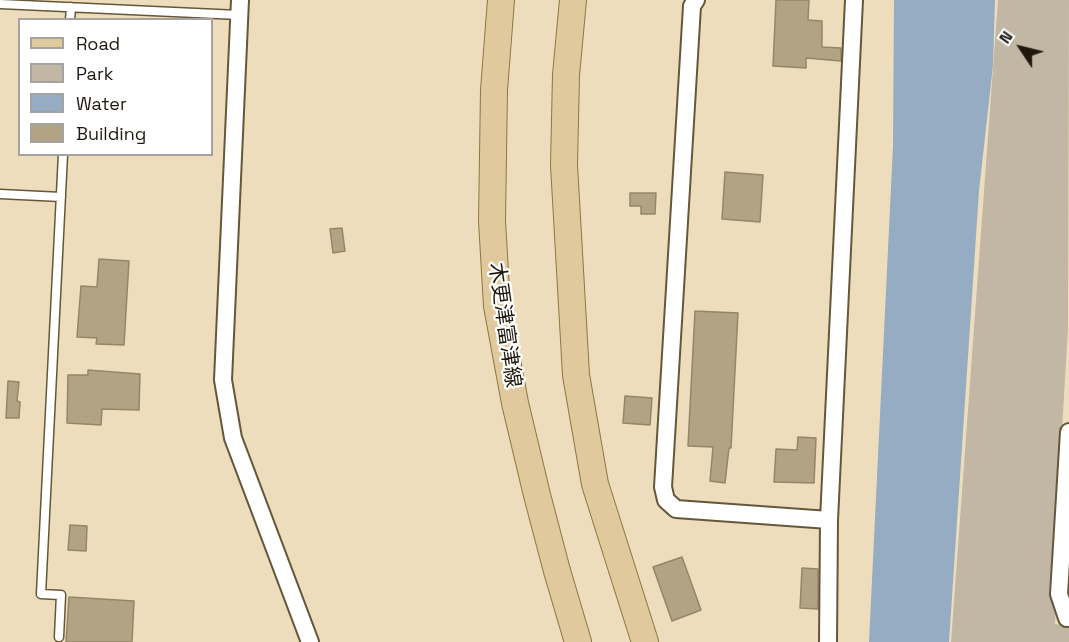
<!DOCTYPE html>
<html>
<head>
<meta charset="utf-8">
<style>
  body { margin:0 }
  #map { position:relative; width:1069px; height:642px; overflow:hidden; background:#edddbc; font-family:"Space Grotesk",sans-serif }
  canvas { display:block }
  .legend { position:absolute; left:18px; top:18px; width:195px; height:138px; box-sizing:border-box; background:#fff; border:2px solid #a5a39f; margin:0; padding:8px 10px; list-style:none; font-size:18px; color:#1f190e }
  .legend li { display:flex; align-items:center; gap:12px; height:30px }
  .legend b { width:30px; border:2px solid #a5a39f }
  .north { position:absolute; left:991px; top:18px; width:60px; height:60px; -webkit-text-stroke:4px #fff; paint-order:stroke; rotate:305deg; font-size:16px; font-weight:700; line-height:24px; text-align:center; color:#1f190e }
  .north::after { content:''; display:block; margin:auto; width:21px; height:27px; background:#1f190e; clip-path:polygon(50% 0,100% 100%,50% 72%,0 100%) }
</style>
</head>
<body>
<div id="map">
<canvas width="1069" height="642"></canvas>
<ul class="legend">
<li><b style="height:8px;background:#e0ca9d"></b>Road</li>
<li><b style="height:16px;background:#c1b7a4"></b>Park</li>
<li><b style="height:16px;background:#95acc2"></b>Water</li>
<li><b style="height:16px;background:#b2a384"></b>Building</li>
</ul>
<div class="north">N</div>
</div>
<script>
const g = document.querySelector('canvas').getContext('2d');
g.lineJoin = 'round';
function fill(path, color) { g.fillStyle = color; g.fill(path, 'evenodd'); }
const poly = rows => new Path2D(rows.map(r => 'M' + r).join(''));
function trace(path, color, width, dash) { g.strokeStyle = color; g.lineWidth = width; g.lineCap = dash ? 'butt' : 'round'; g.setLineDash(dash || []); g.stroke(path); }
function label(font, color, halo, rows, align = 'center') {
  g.font = font + ' "Space Grotesk","Noto Sans JP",sans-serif'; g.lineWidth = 4.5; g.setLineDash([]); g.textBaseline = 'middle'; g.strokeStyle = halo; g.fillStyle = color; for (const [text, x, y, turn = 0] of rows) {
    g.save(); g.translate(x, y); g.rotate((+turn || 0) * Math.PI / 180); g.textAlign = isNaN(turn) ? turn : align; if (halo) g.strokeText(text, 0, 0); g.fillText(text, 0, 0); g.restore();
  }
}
const green = poly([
  [998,0,1069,0,1068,329,1062,430,1055,624,1069,626,1069,642,951,642]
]);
const water = poly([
  [894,0,995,0,993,65,979,191,949,642,869,642,893,146]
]);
const building = poly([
  [776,0,809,0,808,20,822,21,822,47,841,48,841,61,806,58,806,68,773,66,776,0],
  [725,172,763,175,760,222,722,219,725,172],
  [630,193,656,193,655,214,641,214,641,206,630,206,630,193],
  [342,228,345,251,333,253,330,229,342,228],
  [99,259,129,261,124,345,96,344,97,338,77,337,81,286,97,287,99,259],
  [695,311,738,313,731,448,729,448,725,483,710,481,713,447,688,446,695,311],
  [88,370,140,374,139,410,102,409,101,425,67,423,68,375,88,375,88,370],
  [8,381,19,382,17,401,20,402,19,418,6,418,8,381],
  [625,396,652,398,650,425,623,423,625,396],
  [798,437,816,438,814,483,774,482,776,449,797,450,798,437],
  [70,525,87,526,86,551,68,550,70,525],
  [682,557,701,610,672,621,653,567,682,557],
  [802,568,818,569,818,609,800,608,802,568],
  [69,597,134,601,132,642,66,642,69,597]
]);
const lane = poly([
  [0,4,239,15],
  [70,20,71,7],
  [0,194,61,197],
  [59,637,61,595,41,594,63,154]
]);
const street = poly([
  [240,0,223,380,233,438,310,642],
  [696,0,692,6,663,487,666,500,676,509,829,520],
  [1069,432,1059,594,1067,618,1069,618],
  [828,642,829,520,854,0]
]);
const primary = poly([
  [501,0,494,90,492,221,497,306,515,403,537,495,557,571,578,642],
  [573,0,566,75,564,165,576,375,595,484,645,642]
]);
const streetNames = [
  ["木更津富津線",504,325,82]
];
fill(green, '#c1b7a4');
fill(water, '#95acc2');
fill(building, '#b2a384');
trace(building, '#958668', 1.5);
trace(lane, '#65573a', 11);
trace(street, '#65573a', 20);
trace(primary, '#8f7541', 28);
trace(lane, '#fff', 8);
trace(street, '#fff', 16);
trace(primary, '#e0ca9d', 26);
label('21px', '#1f190e', '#fff', streetNames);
</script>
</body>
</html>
